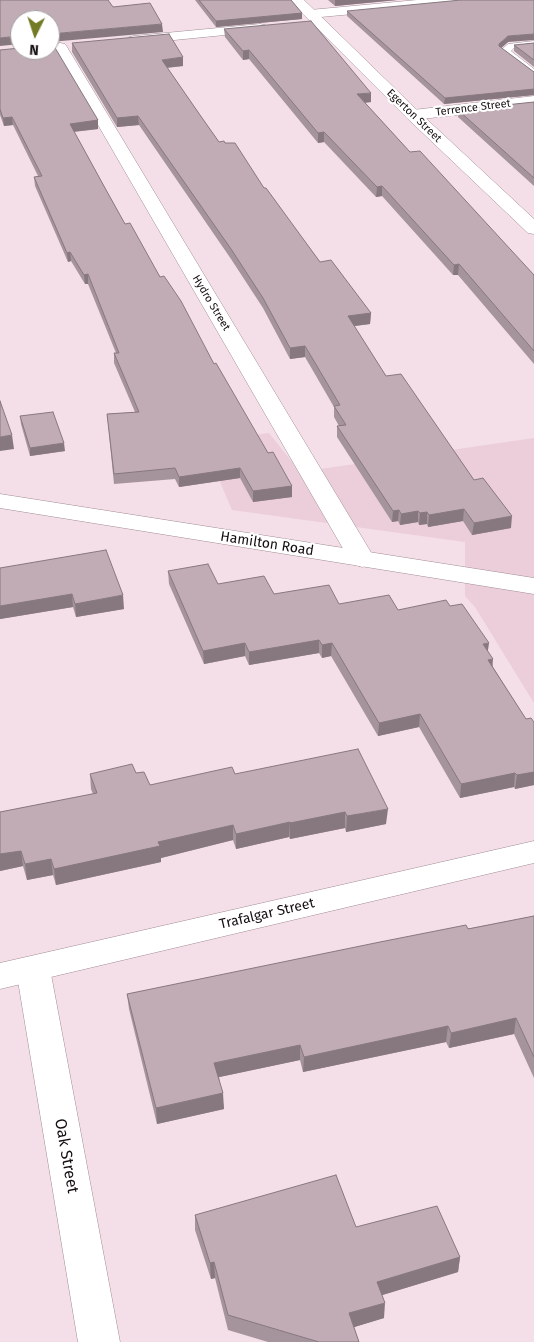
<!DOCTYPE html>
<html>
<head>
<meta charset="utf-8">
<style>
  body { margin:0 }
  #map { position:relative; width:534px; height:1342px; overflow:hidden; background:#f4dee7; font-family:"Fira Sans",sans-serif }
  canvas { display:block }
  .north { position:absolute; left:10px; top:10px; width:50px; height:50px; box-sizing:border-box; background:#fff; border:1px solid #a29fa0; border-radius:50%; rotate:184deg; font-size:14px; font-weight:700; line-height:20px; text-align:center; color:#160f12 }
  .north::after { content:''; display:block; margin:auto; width:18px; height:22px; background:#747b25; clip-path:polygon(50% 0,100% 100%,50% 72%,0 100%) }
</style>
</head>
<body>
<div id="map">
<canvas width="534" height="1342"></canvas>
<div class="north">N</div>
</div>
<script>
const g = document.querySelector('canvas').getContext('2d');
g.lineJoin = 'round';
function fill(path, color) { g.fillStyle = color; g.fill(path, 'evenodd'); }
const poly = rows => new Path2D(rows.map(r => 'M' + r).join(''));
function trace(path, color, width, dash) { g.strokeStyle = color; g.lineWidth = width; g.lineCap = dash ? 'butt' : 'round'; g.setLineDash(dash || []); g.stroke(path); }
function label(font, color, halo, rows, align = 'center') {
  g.font = font + ' "Fira Sans",sans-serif'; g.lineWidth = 4.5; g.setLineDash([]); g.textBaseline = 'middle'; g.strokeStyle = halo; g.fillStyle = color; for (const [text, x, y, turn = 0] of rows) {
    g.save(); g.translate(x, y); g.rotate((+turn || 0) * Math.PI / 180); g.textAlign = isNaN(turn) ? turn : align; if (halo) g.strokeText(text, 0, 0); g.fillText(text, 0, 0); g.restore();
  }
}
const built = poly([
  [269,433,300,472,534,438,534,703,475,607,465,596,465,542,232,510,203,442]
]);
const lane = poly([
  [534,41,534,47,514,48,511,51,534,69,534,77,500,51,508,44,534,41]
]);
const street = poly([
  [417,0,467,0,460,4,310,18,303,14,310,10,417,0],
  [260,24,265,25,267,28,265,31,134,44,129,43,127,40,129,37,134,36,260,24],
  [60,43,65,44,67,47,375,559,371,564,362,567,353,564,349,559,53,47,55,44,60,43],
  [534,96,534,106,413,120,407,118,405,115,407,112,413,110,534,96],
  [33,956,45,960,50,969,120,1342,78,1342,16,969,21,960,33,956]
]);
const secondary = poly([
  [289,0,304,0,419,112,534,219,534,234,528,233,407,118,289,0],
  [0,494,534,578,534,594,0,508,0,494],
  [534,841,534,863,0,989,0,963,534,841]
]);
const wall = poly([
  [195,0,291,0,302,13,302,19,216,27],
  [328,0,397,0,335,6],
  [347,11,508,42,501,48,534,72,534,95,444,104,347,16],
  [224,29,371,102,365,103,410,152,534,275,534,364,458,275,453,275,382,196,376,197,324,142,318,143,249,59,243,60,225,37],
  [72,43,183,66,167,68,200,115,219,142,225,143,264,188,320,262,371,313,370,324,354,326,386,376,474,480,511,528,472,535,463,521,428,527,427,524,419,525,418,522,400,525,398,521,392,522,337,437,337,426,339,426,334,417,334,407,305,357,290,359,263,308,231,259,139,125,117,127,72,52],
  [534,43,534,67,514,51,514,45],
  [0,50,98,120,98,129,74,132,125,224,160,277,268,453,292,486,292,497,253,502,240,478,179,487,175,479,114,484,107,414,135,412,114,363,114,353,116,353,88,284,85,284,71,261,68,262,35,186,34,177,38,176,13,125,4,126,0,115],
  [534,102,534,186,458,117,458,110],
  [20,416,65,451,30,456,21,424],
  [0,568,124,609,76,617,73,607,0,619],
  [168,571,218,584,274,594,339,604,398,610,450,606,488,651,493,667,526,719,534,722,534,785,515,789,514,787,460,798,419,727,378,736,331,656,322,658,319,653,249,665,245,656,204,664,169,584],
  [136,773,150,785,235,774,386,824,346,832,345,828,290,839,289,837,236,849,233,840,161,858,161,862,56,885,53,875,27,880,23,866,0,871,0,812,93,794,91,789,90,774],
  [534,916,534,1078,514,1034,449,1048,446,1042,303,1072,300,1060,219,1077,224,1109,157,1124,129,1009,127,994],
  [195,1215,356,1227,460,1257,458,1272,382,1295,384,1318,354,1327,359,1342,268,1342,228,1330,215,1278,211,1279,195,1230]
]);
const shadedWall = poly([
  [335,0,397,0,335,6],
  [302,13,302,19,216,27,216,21],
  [162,24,163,32,50,42,50,34],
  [534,34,534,40,508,42,499,50,499,44,508,36],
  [19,36,20,44,0,46,0,38],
  [249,50,249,59,243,60,243,51],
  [183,57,183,66,162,68,162,60],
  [534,89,534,95,444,104,445,98],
  [371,93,371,102,357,103,357,94],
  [138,116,139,125,117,127,117,118],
  [12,117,13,125,4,126,3,118],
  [98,120,98,129,70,132,70,124],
  [324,132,324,142,318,143,318,133],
  [382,186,382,196,376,197,377,187],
  [70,252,71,261,68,262,67,253],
  [459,264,458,275,453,275,454,265],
  [88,274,88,284,85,284,84,275],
  [371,313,370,324,347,327,348,316],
  [305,346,305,357,290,359,290,348],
  [12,435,14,449,0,451,0,437],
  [64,443,65,451,30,456,30,448],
  [240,468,240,478,179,487,179,477],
  [292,486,292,497,253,502,253,491],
  [464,509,463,521,428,527,429,515],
  [399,510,398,521,392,522,393,511],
  [418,511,418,522,400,525,401,514],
  [427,512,427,524,419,525,420,513],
  [512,516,511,528,472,535,474,523],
  [72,594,73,607,0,619,0,606],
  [123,595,124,609,76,617,75,604],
  [319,640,319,653,249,665,249,652],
  [245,643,245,656,204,664,203,651],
  [332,643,331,656,322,658,322,645],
  [489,643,487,657,483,644],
  [493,659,492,672,488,660],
  [420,714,419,727,378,736,379,723],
  [534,772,534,785,515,789,517,775],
  [515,773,514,787,460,798,461,784],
  [388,809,386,824,346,832,347,816],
  [345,812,345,828,290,839,290,823],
  [290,822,289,837,236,849,236,834],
  [233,825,233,840,161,858,161,862,56,885,54,869,158,842],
  [21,851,23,866,0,871,0,854],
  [51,859,53,875,27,880,25,864],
  [516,1018,514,1034,449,1048,451,1033],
  [448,1026,446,1042,303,1072,304,1057],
  [300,1045,300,1060,215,1078,214,1063],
  [223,1093,224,1109,157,1124,156,1108],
  [460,1257,458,1272,376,1297,377,1282],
  [214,1262,215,1278,211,1279,210,1263],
  [385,1303,384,1318,348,1329,349,1313]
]);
const building = poly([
  [0,0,108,0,113,7,150,3,162,24,50,34,50,20,20,20,20,38,19,36,0,38,0,0],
  [199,0,291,0,302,13,216,21,199,0],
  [461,0,534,0,534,34,508,36,499,44,499,46,534,72,534,89,445,98,347,11,461,0],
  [311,21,371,93,357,94,410,152,420,151,534,275,534,351,459,264,454,265,382,186,377,187,324,132,318,133,249,50,243,51,224,29,311,21],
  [169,34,183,57,162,60,200,115,219,142,224,141,225,143,235,143,264,188,266,188,320,262,331,260,371,313,348,316,386,376,401,374,474,480,483,478,512,516,474,523,464,509,429,515,427,512,420,513,418,511,401,514,399,510,393,511,337,426,346,425,334,406,340,405,305,346,290,348,263,298,231,249,138,116,117,118,72,43,169,34],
  [534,43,534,60,514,45,534,43],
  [50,45,54,46,98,120,70,124,105,188,125,224,130,223,160,277,164,276,181,301,214,364,216,363,268,453,273,452,292,486,253,491,240,468,179,477,175,468,114,474,107,414,139,412,114,353,119,353,88,274,84,275,70,252,67,253,34,177,42,176,12,117,3,118,0,109,0,50,20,48,20,50,50,50,50,45],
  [534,102,534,178,458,110,534,102],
  [0,401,12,435,0,437,0,401],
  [53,412,64,443,30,448,20,416,53,412],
  [106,550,123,595,75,604,72,594,0,606,0,568,106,550],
  [208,564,218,584,264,576,274,594,329,585,339,604,389,595,398,610,446,600,450,606,462,604,489,643,483,644,493,659,488,660,526,719,531,718,534,722,534,772,517,775,515,773,461,784,420,714,379,723,332,643,322,645,319,640,249,652,245,643,203,651,168,571,208,564],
  [358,749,388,809,347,816,345,812,290,823,290,822,236,834,233,825,158,842,160,846,54,869,51,859,25,864,21,851,0,854,0,812,97,793,90,774,132,764,136,773,144,772,150,785,232,767,235,774,358,749],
  [534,916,534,1057,516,1018,451,1033,448,1026,304,1057,300,1045,214,1063,223,1093,156,1108,127,994,380,942,466,925,468,929,534,916],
  [336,1175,356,1227,437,1206,460,1257,377,1282,385,1303,349,1313,359,1342,319,1342,228,1315,214,1262,210,1263,195,1215,336,1175]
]);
const farStreetnames = [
  ["Terrence Street",473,108,-7],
  ["Egerton Street",414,116,44],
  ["Hydro Street",211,303,59]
];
const streetNames = [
  ["Hamilton Road",267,544,9],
  ["Trafalgar Street",267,914,-13]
];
const nearStreetnames = [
  ["Oak Street",66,1156,80]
];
fill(built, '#ecceda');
trace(lane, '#a18d95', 1);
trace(street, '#a18d95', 1);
trace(secondary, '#a18d95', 1);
fill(lane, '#fff');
fill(street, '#fff');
fill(secondary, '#fff');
fill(wall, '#a6949c');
fill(shadedWall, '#87787f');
fill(building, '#c1acb5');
trace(building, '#87787f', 1);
label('11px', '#160f12', '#fff', farStreetnames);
label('14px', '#160f12', '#fff', streetNames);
label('16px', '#160f12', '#fff', nearStreetnames);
</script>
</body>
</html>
